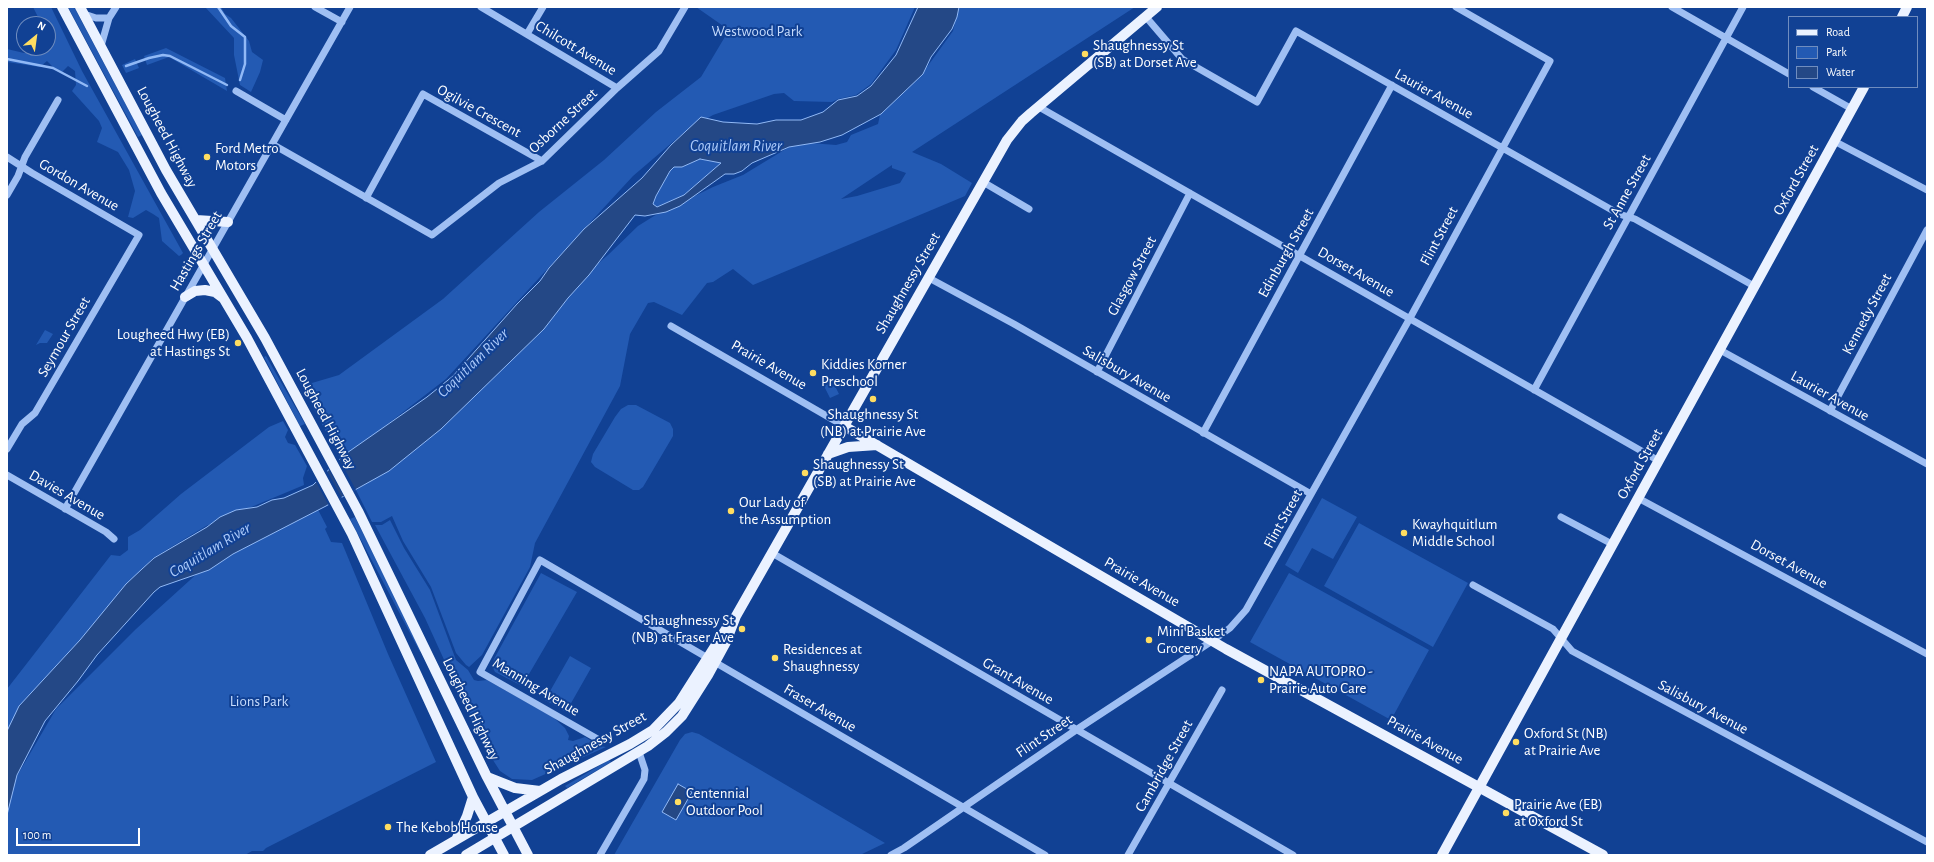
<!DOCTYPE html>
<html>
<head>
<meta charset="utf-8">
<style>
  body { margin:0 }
  #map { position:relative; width:1934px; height:862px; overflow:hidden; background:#114194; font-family:"Alegreya Sans",sans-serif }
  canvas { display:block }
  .frame { position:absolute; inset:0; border:8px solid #fff; pointer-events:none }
  .legend { position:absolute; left:1788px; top:16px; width:130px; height:72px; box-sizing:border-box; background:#114194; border:1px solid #708dbf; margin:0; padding:5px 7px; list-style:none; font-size:12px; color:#fff }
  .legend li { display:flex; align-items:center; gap:8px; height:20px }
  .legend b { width:20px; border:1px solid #708dbf }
  .north { position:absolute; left:16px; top:16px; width:40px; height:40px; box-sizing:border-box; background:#114194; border:1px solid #708dbf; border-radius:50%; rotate:29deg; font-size:11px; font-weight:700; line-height:16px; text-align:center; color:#fff }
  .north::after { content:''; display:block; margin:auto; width:14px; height:18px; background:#ffdd61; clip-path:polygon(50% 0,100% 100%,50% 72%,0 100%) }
  .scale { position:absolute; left:16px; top:828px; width:124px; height:18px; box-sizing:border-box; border:2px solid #fff; border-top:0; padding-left:5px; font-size:12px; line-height:14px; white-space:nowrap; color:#fff; -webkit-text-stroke:3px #114194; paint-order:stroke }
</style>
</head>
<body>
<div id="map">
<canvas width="1934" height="862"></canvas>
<div class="frame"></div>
<ul class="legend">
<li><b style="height:5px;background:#ebf2ff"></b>Road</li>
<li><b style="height:11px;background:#235ab3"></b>Park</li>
<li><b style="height:11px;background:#244886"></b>Water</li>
</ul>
<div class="north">N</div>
<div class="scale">100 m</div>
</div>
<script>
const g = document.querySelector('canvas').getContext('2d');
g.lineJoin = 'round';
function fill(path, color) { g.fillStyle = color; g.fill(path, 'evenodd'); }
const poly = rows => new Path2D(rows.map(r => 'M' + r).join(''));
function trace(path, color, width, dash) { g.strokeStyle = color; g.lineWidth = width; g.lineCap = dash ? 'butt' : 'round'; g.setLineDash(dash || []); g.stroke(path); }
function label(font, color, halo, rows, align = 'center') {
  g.font = font + ' "Alegreya Sans",sans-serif'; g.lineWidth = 4; g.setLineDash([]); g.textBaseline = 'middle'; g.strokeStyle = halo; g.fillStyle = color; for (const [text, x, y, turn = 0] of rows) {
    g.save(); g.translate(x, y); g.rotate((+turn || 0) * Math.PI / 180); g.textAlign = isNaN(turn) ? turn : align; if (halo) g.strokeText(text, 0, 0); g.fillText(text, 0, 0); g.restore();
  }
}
const green = poly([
  [33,7,51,7,82,71,183,253,181,255,179,256,162,241,159,218,153,214,146,210,133,218,128,217,135,191,129,170,118,152,97,142,102,128,99,121,72,91,76,85,75,71,68,66,62,72,55,69,47,61,40,67,7,62,7,49,24,53,50,49,52,30,48,27,48,24,44,24,38,17],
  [68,7,74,7,142,135,138,137],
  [205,7,221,7,225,14,231,18,249,41,252,52,263,60,260,72,251,92,240,85,234,55,234,38],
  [696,7,915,7,896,50,871,84,856,95,838,99,832,102,794,101,784,93,774,94,713,115,688,129,633,176,446,379,341,460,298,379,312,383,339,375,443,299,539,212,604,160,656,112,701,77,729,30],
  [959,7,1135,7,912,152,941,164,972,183,965,196,753,285,733,269,713,282,707,283,682,315,654,302,648,303,630,334,620,386,535,543,530,567,482,655,469,667,466,665,456,653,431,587,403,541,392,516,381,522,372,522,354,486,570,288,608,255,638,226,654,216,713,187,743,175,789,147,810,143,836,145,847,142,851,135,878,124,880,115,922,74,953,31],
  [892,165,892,168,906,173,900,183,857,196,841,199],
  [166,48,225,78,227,91,169,57,147,65,144,56],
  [135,59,139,68,126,73,122,65],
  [700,159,721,163,684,195,656,207,653,204,656,196,670,171,674,167,682,167],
  [45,330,53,334,47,343,40,343,36,345],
  [266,356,305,424,300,426,264,357],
  [833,382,839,394,830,398,824,386],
  [628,405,636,405,670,423,673,429,673,436,643,487,639,490,633,490,595,467,591,462,593,454,615,417,621,409],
  [283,421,288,430,285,437,288,443,295,445,307,466,303,478,304,485,206,526,153,558,121,590,95,630,7,732,7,689,111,555,120,556,128,550,128,537,140,530,181,494,269,427],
  [1322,498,1357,517,1333,559,1312,548,1298,573,1285,565],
  [314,502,327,527,325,529,331,542,342,543,388,654,436,762,266,848,263,851,252,851,245,855,7,855,7,793,56,709,136,629,200,571],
  [355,517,421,651,420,652,350,519],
  [390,520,404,548,430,590,456,660,468,670,474,680,478,681,487,680,554,718,565,728,569,736,568,740,573,741,585,737,600,746,606,747,532,780,512,779,500,771,482,743,425,618,375,525,382,525],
  [1359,523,1468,583,1433,647,1324,586],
  [541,573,577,592,522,686,495,672,492,666,494,659],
  [1289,573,1429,650,1391,720,1250,642],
  [570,656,591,668,566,712,545,700],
  [692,732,699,734,885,843,860,855,614,855,680,740,685,734],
  [609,760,611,762,567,788,565,786]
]);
const water = poly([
  [918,7,959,7,957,17,952,29,931,57,923,74,881,114,842,135,820,142,789,147,752,163,742,171,734,174,725,174,680,206,666,212,645,216,635,215,589,275,568,298,544,329,441,429,389,471,326,506,233,554,209,570,160,587,154,592,97,655,78,681,45,721,17,775,7,815,7,731,19,706,80,640,126,584,142,569,154,558,207,527,220,517,236,510,257,507,272,500,284,498,313,485,344,455,427,397,453,376,517,304,540,281,549,268,584,229,642,178,671,145,701,117,723,122,757,124,776,120,801,120,823,112,838,100,857,96,871,86,896,55,918,7],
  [700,159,721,163,684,195,657,207,653,204,656,196,670,171,674,167,682,167,700,159],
  [678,784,692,792,676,820,662,812,678,784]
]);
const pier = poly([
  [338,457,356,490,344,497,328,468],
  [326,469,342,498,329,506,315,480]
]);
const stream = poly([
  [218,7,231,26,245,37,245,64,240,80],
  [7,59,53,68,87,86],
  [126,66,149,58,163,55,170,56,227,85]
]);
const minor = poly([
  [315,7,342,22],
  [481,7,617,88],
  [1672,7,1789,74],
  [84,14,96,18,109,18],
  [1146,17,1182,59,1257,102,1296,31,1619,214,1635,219,1754,286],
  [527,34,543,7],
  [101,46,109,18,116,7],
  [1813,87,1852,109],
  [236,91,286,120],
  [1039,107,1659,461],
  [1834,141,1927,190],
  [272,144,432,235,499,183,542,161,617,88,659,51,685,7],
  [7,157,32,173,139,235,35,413,22,424,7,449],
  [983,182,1029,209],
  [7,195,18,176,25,157,58,100],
  [366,198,423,94,542,161],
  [929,278,1014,324,1311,494],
  [671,326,844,426],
  [1720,350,1927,464],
  [1097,372,1190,193],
  [1534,390,1743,7],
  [1830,411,1927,230],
  [1203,433,1392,85],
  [7,475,106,532,114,539],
  [1638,498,1927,654],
  [65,509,350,7],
  [1561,517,1612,544],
  [772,553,1293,855],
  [1473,585,1553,629,1572,651,1927,842],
  [601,741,480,672,540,560,1045,855],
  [600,855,644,779,645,770,639,752],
  [891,855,904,848,1076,730,1212,641,1230,628,1246,610,1410,318,1550,61,1456,7],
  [1128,855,1222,690]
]);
const major = poly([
  [62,7,161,193,247,338,352,534,473,797,504,855],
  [80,7,166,170,265,338,358,511,487,777,528,855],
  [1902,17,1907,7],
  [196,220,228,222],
  [185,297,195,291,205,290,215,292,223,298],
  [844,426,1226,649,1603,855],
  [828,454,848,447,877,445],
  [487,777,515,788,540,791],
  [456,840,467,816,473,797],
  [430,855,561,779,630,744,653,730,679,703,726,629],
  [466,855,648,746,666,732,682,716,708,675,726,642,736,616,1007,140,1022,121,1031,113,1157,7],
  [1442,855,1864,87]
]);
const markers = [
  [1085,54,4,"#ffdd61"],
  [207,157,4,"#ffdd61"],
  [238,343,4,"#ffdd61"],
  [813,373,4,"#ffdd61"],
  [873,399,4,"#ffdd61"],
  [805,473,4,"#ffdd61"],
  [731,511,4,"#ffdd61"],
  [1404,533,4,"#ffdd61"],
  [742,629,4,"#ffdd61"],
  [1149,640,4,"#ffdd61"],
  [775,658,4,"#ffdd61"],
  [1261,680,4,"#ffdd61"],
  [1516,742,4,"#ffdd61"],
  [678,802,4,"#ffdd61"],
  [1506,813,4,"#ffdd61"],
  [388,827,4,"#ffdd61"]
];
const parkNames = [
  ["Westwood Park",757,31],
  ["Lions Park",259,701]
];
const poiNames = [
  ["Shaughnessy St",1093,45],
  ["(SB) at Dorset Ave",1093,62],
  ["Ford Metro",215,148],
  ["Motors",215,165],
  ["Lougheed Hwy (EB)",230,334,"right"],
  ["at Hastings St",230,351,"right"],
  ["Kiddies Korner",821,364],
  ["Preschool",821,381],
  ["Shaughnessy St",873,414,"center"],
  ["(NB) at Prairie Ave",873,431,"center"],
  ["Shaughnessy St",813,464],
  ["(SB) at Prairie Ave",813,481],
  ["Our Lady of",739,502],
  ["the Assumption",739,519],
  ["Kwayhquitlum",1412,524],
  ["Middle School",1412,541],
  ["Shaughnessy St",734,620,"right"],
  ["(NB) at Fraser Ave",734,637,"right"],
  ["Mini Basket",1157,631],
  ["Grocery",1157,648],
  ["Residences at",783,649],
  ["Shaughnessy",783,666],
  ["NAPA AUTOPRO -",1269,671],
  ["Prairie Auto Care",1269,688],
  ["Oxford St (NB)",1524,733],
  ["at Prairie Ave",1524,750],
  ["Centennial",686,793],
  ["Outdoor Pool",686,810],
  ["Prairie Ave (EB)",1514,804],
  ["at Oxford St",1514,821],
  ["The Kebob House",396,827]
];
const streetNames = [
  ["Chilcott Avenue",576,48,31],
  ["Laurier Avenue",1434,94,29],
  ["Ogilvie Crescent",479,111,29],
  ["Osborne Street",563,121,-43],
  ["Lougheed Highway",167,137,62],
  ["Oxford Street",1796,180,-61],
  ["Gordon Avenue",79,185,30],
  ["St Anne Street",1627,192,-61],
  ["Flint Street",1439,236,-62],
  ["Hastings Street",196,251,-60],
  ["Edinburgh Street",1286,253,-61],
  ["Dorset Avenue",1356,272,30],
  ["Glasgow Street",1132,276,-62],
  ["Shaughnessy Street",908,283,-60],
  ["Kennedy Street",1867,314,-62],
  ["Seymour Street",64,337,-60],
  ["Prairie Avenue",769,365,30],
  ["Salisbury Avenue",1127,374,30],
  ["Laurier Avenue",1830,396,29],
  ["Lougheed Highway",326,419,62],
  ["Oxford Street",1640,464,-61],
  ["Davies Avenue",67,495,30],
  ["Flint Street",1283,519,-61],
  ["Dorset Avenue",1789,564,29],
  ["Prairie Avenue",1142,582,30],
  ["Grant Avenue",1018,681,30],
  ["Manning Avenue",536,687,31],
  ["Salisbury Avenue",1703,707,28],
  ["Fraser Avenue",820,708,30],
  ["Lougheed Highway",471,709,64],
  ["Flint Street",1044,736,-34],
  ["Prairie Avenue",1425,740,29],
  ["Shaughnessy Street",595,743,-29],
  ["Cambridge Street",1164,766,-61]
];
const waterNames = [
  ["Coquitlam River",736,146],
  ["Coquitlam River",473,363,-44],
  ["Coquitlam River",210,550,-31]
];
fill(green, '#235ab3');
fill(water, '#244886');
trace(water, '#91b9f6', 1);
fill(pier, '#114194');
trace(stream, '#91b9f6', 2.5);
trace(minor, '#9fbff3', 7);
trace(major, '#ebf2ff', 10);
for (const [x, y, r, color] of markers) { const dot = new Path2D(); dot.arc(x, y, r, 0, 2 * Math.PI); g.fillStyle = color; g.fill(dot); trace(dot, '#114194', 1.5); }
label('15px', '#c7dcfd', '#114194', parkNames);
label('15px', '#fff', '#114194', poiNames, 'left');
label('15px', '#fff', '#114194', streetNames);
label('italic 16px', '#accafa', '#114194', waterNames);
</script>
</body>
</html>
